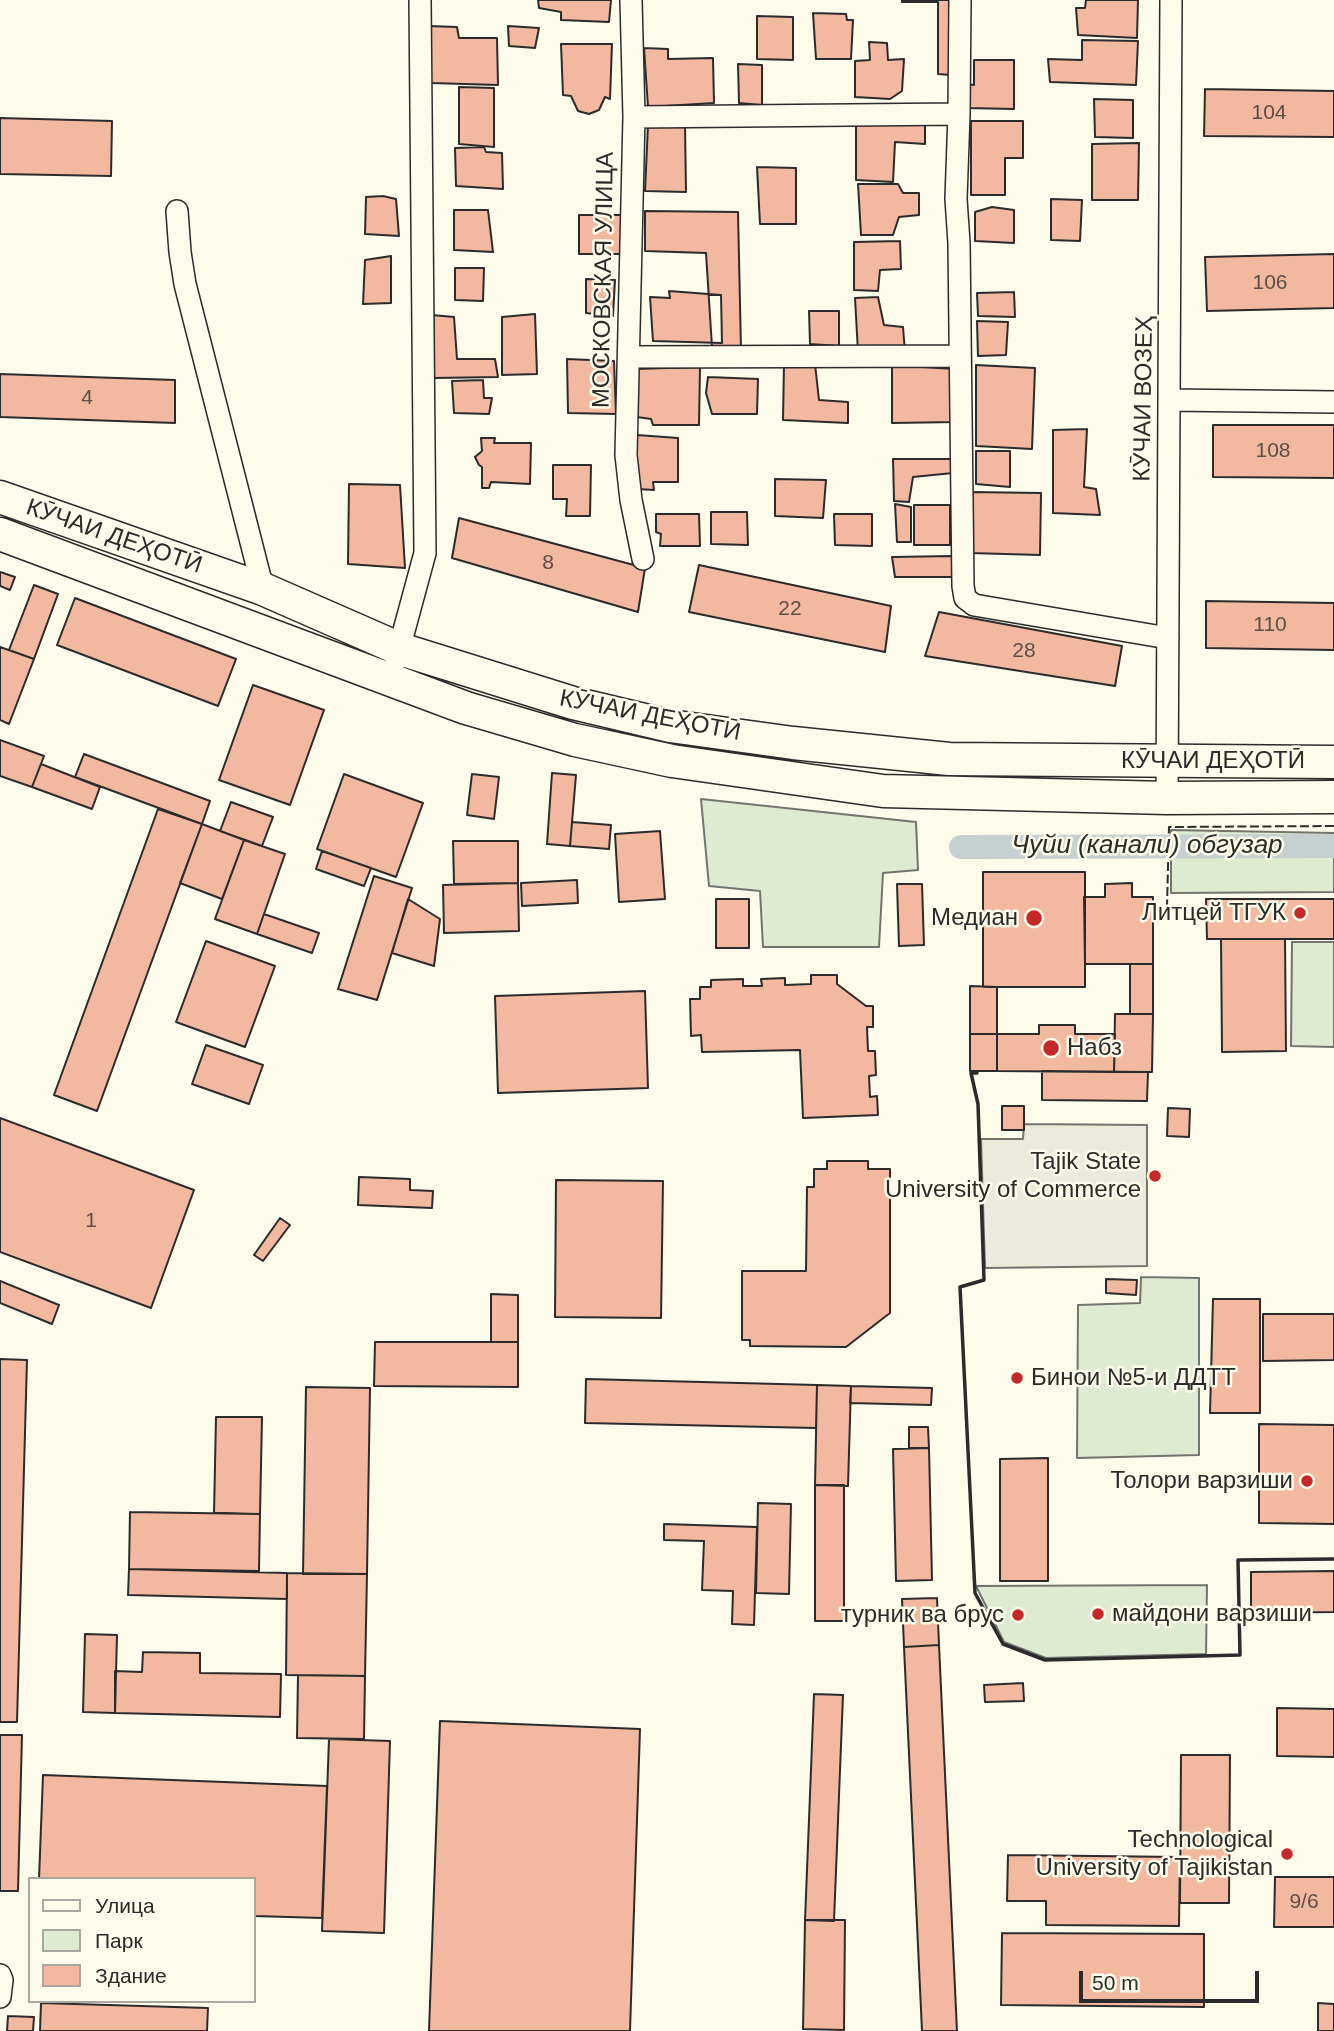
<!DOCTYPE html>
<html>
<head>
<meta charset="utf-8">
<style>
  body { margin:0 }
  #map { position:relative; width:1334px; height:2031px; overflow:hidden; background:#fdfbea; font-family:Helvetica,sans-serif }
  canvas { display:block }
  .legend { position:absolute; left:28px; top:1877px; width:228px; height:126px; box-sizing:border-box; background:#fdfbea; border:2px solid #a9a89e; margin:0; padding:9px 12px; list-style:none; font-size:21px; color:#2b2b2b }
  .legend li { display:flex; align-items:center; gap:14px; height:35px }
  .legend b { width:35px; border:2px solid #a9a89e }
  .scale { position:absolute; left:1079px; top:1971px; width:180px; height:32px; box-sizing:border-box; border:4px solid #2b2b2b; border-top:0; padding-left:9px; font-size:21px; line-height:24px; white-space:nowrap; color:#2b2b2b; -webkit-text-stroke:5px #fdfbea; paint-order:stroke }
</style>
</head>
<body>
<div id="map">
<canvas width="1334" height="2031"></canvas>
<ul class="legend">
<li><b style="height:9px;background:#fdfbea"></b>Улица</li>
<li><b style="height:19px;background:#deebd1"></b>Парк</li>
<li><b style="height:19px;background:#f2b8a0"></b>Здание</li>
</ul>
<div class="scale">50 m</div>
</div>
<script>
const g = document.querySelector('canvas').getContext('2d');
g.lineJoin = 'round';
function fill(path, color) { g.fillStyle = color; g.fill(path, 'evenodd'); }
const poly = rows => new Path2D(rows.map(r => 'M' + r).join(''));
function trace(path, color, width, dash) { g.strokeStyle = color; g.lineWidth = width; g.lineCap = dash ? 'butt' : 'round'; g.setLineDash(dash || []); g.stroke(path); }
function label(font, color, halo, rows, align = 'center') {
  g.font = font + ' Helvetica,sans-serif'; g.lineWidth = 5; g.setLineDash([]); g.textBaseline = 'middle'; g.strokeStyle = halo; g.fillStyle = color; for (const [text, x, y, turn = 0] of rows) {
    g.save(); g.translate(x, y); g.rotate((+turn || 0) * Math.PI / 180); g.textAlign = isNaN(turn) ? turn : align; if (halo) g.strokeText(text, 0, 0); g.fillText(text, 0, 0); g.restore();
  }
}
const green = poly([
  [701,799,916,822,918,870,883,873,879,947,763,947,760,891,709,886,701,799],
  [1171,830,1334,833,1334,892,1171,893,1171,830],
  [1292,942,1334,942,1334,1047,1291,1046,1292,942],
  [1141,1277,1199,1278,1199,1455,1077,1458,1078,1305,1140,1303,1141,1277],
  [1207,1585,1206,1654,1046,1658,1004,1642,976,1586,1207,1585]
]);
const parking = poly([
  [1024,1124,1147,1125,1147,1266,985,1268,981,1139,1023,1139,1024,1124]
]);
const canal = poly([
  [961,847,1334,846]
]);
const building = poly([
  [538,0,611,0,609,22,561,20,561,12,539,8,538,0],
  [902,0,953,0,951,75,938,74,938,2,902,2,902,0],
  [1086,0,1138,0,1137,38,1078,35,1076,8,1085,8,1086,0],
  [813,13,846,14,847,20,853,20,851,59,816,59,813,13],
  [757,16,793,17,793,60,757,59,757,16],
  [429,26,457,27,459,38,497,38,498,85,431,83,429,26],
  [508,26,539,28,535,48,509,46,508,26],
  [1082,40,1138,41,1136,85,1050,82,1048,59,1082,60,1082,40],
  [869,42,887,43,888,60,904,59,902,91,890,99,855,97,855,61,870,60,869,42],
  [561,44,612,44,610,99,605,97,599,110,589,114,578,111,571,96,563,95,561,44],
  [644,48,668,49,668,59,713,58,714,103,648,107,644,48],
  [974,60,1014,60,1014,109,966,108,966,84,974,85,974,60],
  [738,64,762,65,762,105,739,103,738,64],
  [459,87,494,88,494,147,459,144,459,87],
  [1205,89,1334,91,1334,137,1204,136,1205,89],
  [1094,99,1133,100,1133,138,1095,137,1094,99],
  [0,118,112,121,111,176,0,174,0,118],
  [856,121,925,122,925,144,895,142,893,182,856,180,856,121],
  [971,121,1023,121,1023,158,1005,158,1005,195,971,195,971,121],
  [648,125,685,125,686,192,645,191,648,125],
  [1139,143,1138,200,1092,200,1092,144,1139,143],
  [484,147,486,152,502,153,503,189,456,186,455,148,484,147],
  [757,167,796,168,796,224,760,224,757,167],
  [858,184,898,184,903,193,919,193,919,215,899,217,893,235,861,235,858,184],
  [383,196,396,199,399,236,365,234,366,197,383,196],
  [1051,199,1082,200,1080,241,1051,240,1051,199],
  [992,207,1014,210,1014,243,975,241,975,212,992,207],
  [454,210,488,210,493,252,454,250,454,210],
  [645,211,738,212,741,349,712,347,706,253,645,251,645,211],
  [579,215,624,215,624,254,579,254,579,215],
  [900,241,901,269,880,270,878,291,854,290,854,242,900,241],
  [1334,254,1334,308,1207,311,1205,257,1334,254],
  [391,256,391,303,363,304,365,260,391,256],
  [455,268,484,268,483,301,455,300,455,268],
  [586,279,615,280,613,316,586,313,586,279],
  [669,291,721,295,722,343,653,341,650,297,670,298,669,291],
  [1014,292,1015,317,978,316,977,293,1014,292],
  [878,297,884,325,903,327,905,352,858,352,855,298,878,297],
  [809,311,839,311,839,346,810,344,809,311],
  [535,314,537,374,502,375,502,317,535,314],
  [432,315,454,317,457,359,495,359,498,377,434,378,432,315],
  [977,321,1008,322,1006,355,978,356,977,321],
  [567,359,614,361,616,414,568,413,567,359],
  [784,363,815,364,819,400,848,402,848,423,783,420,784,363],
  [892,365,954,369,956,422,892,423,892,365],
  [976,365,1035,368,1032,449,976,446,976,365],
  [700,367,699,425,653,425,651,419,637,417,636,369,700,367],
  [0,374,175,380,175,423,0,417,0,374],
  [708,377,758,379,757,414,712,414,706,393,708,377],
  [483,380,484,398,492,398,489,414,454,413,452,381,483,380],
  [1213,425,1334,425,1334,478,1213,477,1213,425],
  [1087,429,1084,487,1096,489,1100,515,1053,513,1053,430,1087,429],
  [637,435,678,438,678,482,653,482,654,490,637,489,637,435],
  [481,438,495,438,494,443,531,443,530,484,491,482,489,488,482,488,482,467,479,465,475,457,482,451,481,438],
  [976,451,1010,451,1010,487,976,484,976,451],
  [893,459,954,459,953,473,913,477,909,502,894,501,893,459],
  [553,465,591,465,590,516,566,516,567,499,553,499,553,465],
  [775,479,826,480,823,518,775,516,775,479],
  [349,484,400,485,405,568,348,564,349,484],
  [970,492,1041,493,1040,555,970,553,970,492],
  [895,504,911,507,911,542,897,542,895,504],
  [914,505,950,505,950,545,914,545,914,505],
  [711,512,747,512,748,545,711,544,711,512],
  [656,514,699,514,700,546,660,546,661,534,656,532,656,514],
  [834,514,872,514,872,546,835,545,834,514],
  [459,518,645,568,638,612,452,558,459,518],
  [953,556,953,577,895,577,892,557,953,556],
  [699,565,891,606,885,652,689,612,699,565],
  [0,572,15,577,10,590,0,586,0,572],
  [34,585,58,594,34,659,9,650,34,585],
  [75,598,236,659,218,706,57,645,75,598],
  [1206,601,1334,603,1334,650,1206,648,1206,601],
  [939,612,1122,646,1115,686,925,656,939,612],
  [0,647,34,659,9,724,0,720,0,647],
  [253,685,324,710,290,805,219,780,253,685],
  [0,740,44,756,32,787,0,776,0,740],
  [84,754,210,801,202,824,75,777,84,754],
  [41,764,100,787,92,809,32,787,41,764],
  [552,773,576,775,570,846,547,844,552,773],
  [344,774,423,803,396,877,317,849,344,774],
  [472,774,499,777,494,819,467,815,472,774],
  [231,802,273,817,262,846,220,831,231,802],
  [158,809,202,824,97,1111,54,1095,158,809],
  [572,822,611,825,609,849,570,846,572,822],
  [202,824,244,840,222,899,180,883,202,824],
  [660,831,665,899,619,902,615,834,660,831],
  [244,840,285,854,257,934,215,919,244,840],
  [453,841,518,841,518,883,454,884,453,841],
  [322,851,371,868,364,886,316,869,322,851],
  [983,872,1085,872,1085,987,983,987,983,872],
  [374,876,412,888,377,1000,338,989,374,876],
  [577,880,578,903,522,906,521,883,577,880],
  [518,883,519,931,444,933,443,885,518,883],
  [1132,883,1132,897,1153,897,1153,964,1085,964,1084,897,1105,897,1105,884,1132,883],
  [897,884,922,884,924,945,899,946,897,884],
  [408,899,440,919,434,966,392,953,408,899],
  [716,899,749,899,749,948,716,948,716,899],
  [1206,899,1334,899,1334,939,1207,939,1206,899],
  [264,914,319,933,312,953,257,934,264,914],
  [1221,939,1285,939,1286,1051,1222,1052,1221,939],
  [206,941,275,966,245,1047,176,1022,206,941],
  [1130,964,1153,964,1153,1014,1130,1014,1130,964],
  [811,975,837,975,837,984,866,1006,873,1006,873,1027,867,1027,868,1051,875,1051,876,1075,869,1076,870,1097,877,1096,878,1115,803,1118,800,1050,702,1052,701,1035,691,1036,690,999,700,999,700,987,711,987,711,980,743,979,743,986,762,986,761,979,785,978,785,985,811,984,811,975],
  [970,986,997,987,997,1034,970,1034,970,986],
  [645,991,648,1088,498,1093,495,996,645,991],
  [1115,1014,1153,1014,1152,1072,1114,1072,1115,1014],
  [1039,1025,1075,1025,1075,1034,1115,1034,1114,1072,997,1071,997,1034,1039,1034,1039,1025],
  [970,1034,997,1034,997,1071,970,1071,970,1034],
  [206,1045,263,1065,249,1104,192,1084,206,1045],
  [1042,1071,1148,1072,1147,1101,1042,1100,1042,1071],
  [1002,1106,1024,1106,1024,1130,1002,1130,1002,1106],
  [1168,1108,1190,1109,1189,1137,1167,1136,1168,1108],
  [0,1118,194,1190,151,1308,0,1252,0,1118],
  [827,1161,868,1161,868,1169,890,1169,890,1313,846,1347,750,1346,750,1340,742,1340,742,1271,806,1271,807,1187,814,1187,814,1169,827,1169,827,1161],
  [359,1177,410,1179,410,1190,433,1191,432,1208,358,1205,359,1177],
  [556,1180,663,1181,661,1318,555,1317,556,1180],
  [280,1218,290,1225,263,1261,254,1255,280,1218],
  [1106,1279,1137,1280,1136,1295,1106,1293,1106,1279],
  [0,1281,59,1305,52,1324,0,1303,0,1281],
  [491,1294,518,1295,518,1342,491,1342,491,1294],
  [1213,1299,1260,1299,1260,1413,1210,1413,1213,1299],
  [1263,1314,1334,1314,1334,1360,1263,1361,1263,1314],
  [375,1342,518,1342,518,1387,374,1386,375,1342],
  [0,1359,27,1360,17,1722,0,1722,0,1359],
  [586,1379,817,1385,816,1428,585,1423,586,1379],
  [817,1385,851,1386,848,1486,815,1485,817,1385],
  [851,1386,932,1388,931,1405,850,1403,851,1386],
  [306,1387,370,1388,367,1574,303,1574,306,1387],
  [216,1417,262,1417,260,1514,214,1513,216,1417],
  [1259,1424,1334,1425,1334,1524,1259,1523,1259,1424],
  [909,1427,928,1427,929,1448,909,1448,909,1427],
  [929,1448,932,1580,896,1581,893,1449,929,1448],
  [1048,1458,1048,1581,1000,1581,1000,1459,1048,1458],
  [815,1485,844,1485,844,1621,815,1621,815,1485],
  [758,1503,791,1504,789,1594,756,1593,758,1503],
  [130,1512,260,1514,259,1571,129,1569,130,1512],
  [664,1524,757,1527,754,1625,732,1624,733,1591,702,1590,704,1541,664,1540,664,1524],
  [129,1569,287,1573,287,1599,128,1595,129,1569],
  [1334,1571,1334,1612,1251,1613,1251,1572,1334,1571],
  [287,1573,367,1574,365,1676,286,1675,287,1573],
  [937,1598,939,1645,904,1647,902,1599,937,1598],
  [85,1634,117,1635,115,1713,83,1712,85,1634],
  [939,1645,957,2031,922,2031,904,1647,939,1645],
  [143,1652,200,1653,200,1673,281,1674,280,1717,115,1713,115,1671,142,1672,143,1652],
  [298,1675,365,1676,364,1739,297,1738,298,1675],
  [1023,1683,1024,1701,985,1702,984,1685,1023,1683],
  [814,1694,843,1695,834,1921,805,1920,814,1694],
  [1277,1708,1334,1709,1334,1757,1277,1756,1277,1708],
  [440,1721,640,1729,630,2031,429,2031,440,1721],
  [0,1735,22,1735,18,1891,0,1891,0,1735],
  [329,1739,390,1741,384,1933,322,1931,329,1739],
  [1181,1755,1230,1755,1229,1903,1180,1903,1181,1755],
  [43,1775,327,1786,322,1918,254,1916,254,1879,39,1879,43,1775],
  [1008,1855,1180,1857,1179,1926,1046,1925,1046,1901,1007,1901,1008,1855],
  [1275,1877,1334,1877,1334,1927,1274,1927,1275,1877],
  [805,1920,845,1920,844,2030,803,2029,805,1920],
  [1002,1933,1204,1934,1204,2007,1001,2005,1002,1933],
  [41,2003,208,2008,207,2031,40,2031,41,2003],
  [1318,2003,1334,2004,1334,2031,1318,2031,1318,2003],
  [8,2016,34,2017,33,2031,7,2031,8,2016]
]);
const street = poly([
  [631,0,634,117,626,455,631,500,643,559],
  [960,0,959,114,956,199,959,243,963,586,965,598,974,605,1168,638],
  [634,117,959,114],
  [177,211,180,252,185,284,263,589],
  [629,357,960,356],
  [1170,400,1334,402],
  [396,660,425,553,420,0],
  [1167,798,1171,0],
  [0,1975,2,1980,0,1997]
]);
const secondary = poly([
  [0,497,263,589,400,649,573,703,670,726,793,743,949,759,1334,762],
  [0,534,466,708,575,740,672,761,883,791,1167,798,1334,797]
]);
const fence = poly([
  [1153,908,1167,907,1169,827,1334,826]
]);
const wall = poly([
  [977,1073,971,1073,978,1104,984,1280,960,1287,975,1593,1003,1644,1045,1660,1240,1655,1238,1560,1334,1559]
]);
const markers = [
  [1300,913,7,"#c62828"],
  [1034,918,9,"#c62828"],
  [1051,1048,9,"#c62828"],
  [1155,1176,7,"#c62828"],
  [1017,1378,7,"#c62828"],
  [1307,1481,7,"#c62828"],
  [1098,1614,7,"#c62828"],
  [1018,1615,7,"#c62828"],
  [1287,1854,7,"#c62828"]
];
const numberNames = [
  ["104",1269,113],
  ["106",1270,283],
  ["4",87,398],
  ["108",1273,451],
  ["8",548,563],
  ["22",790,609],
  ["110",1270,625],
  ["28",1024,651],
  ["1",91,1221],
  ["9/6",1304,1902]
];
const streetNames = [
  ["МОСКОВСКАЯ УЛИЦА",604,280,-89],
  ["КӮЧАИ ВОЗЕҲ",1144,399,-89],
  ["КӮЧАИ ДЕҲОТӢ",114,537,19],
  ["КӮЧАИ ДЕҲОТӢ",650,716,11],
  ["КӮЧАИ ДЕҲОТӢ",1213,761]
];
const poiNames = [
  ["Литцей ТГУК",1286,913],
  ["Медиан",1018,918],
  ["Набз",1067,1048,"left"],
  ["Tajik State",1141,1162],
  ["University of Commerce",1141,1190],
  ["Бинои №5-и ДДТТ",1031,1378,"left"],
  ["Толори варзиши",1293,1481],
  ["майдони варзиши",1112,1614,"left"],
  ["турник ва брус",1004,1615],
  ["Technological",1273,1840],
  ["University of Tajikistan",1273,1868]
];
const waterNames = [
  ["Чуйи (канали) обгузар",1147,846]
];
fill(green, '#deebd1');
trace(green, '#74746e', 2);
fill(parking, '#eceadb');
trace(parking, '#74746e', 2);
trace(canal, '#c7d0d0', 24);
fill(building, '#f2b8a0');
trace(building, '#2b2b2b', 2);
trace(street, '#2b2b2b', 24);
trace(secondary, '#2b2b2b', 35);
trace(street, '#fdfbea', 21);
trace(secondary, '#fdfbea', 32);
trace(fence, '#2b2b2b', 2, [9, 3.5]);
trace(wall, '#2b2b2b', 3.5);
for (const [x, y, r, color] of markers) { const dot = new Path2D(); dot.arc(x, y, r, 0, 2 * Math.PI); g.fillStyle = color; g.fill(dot); trace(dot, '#fdfbea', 2.5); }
label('21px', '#5d4e48', null, numberNames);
label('24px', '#2b2b2b', '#fdfbea', streetNames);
label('24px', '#2b2b2b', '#fdfbea', poiNames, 'right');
label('italic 26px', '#2b2b2b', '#fdfbea', waterNames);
</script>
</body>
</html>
